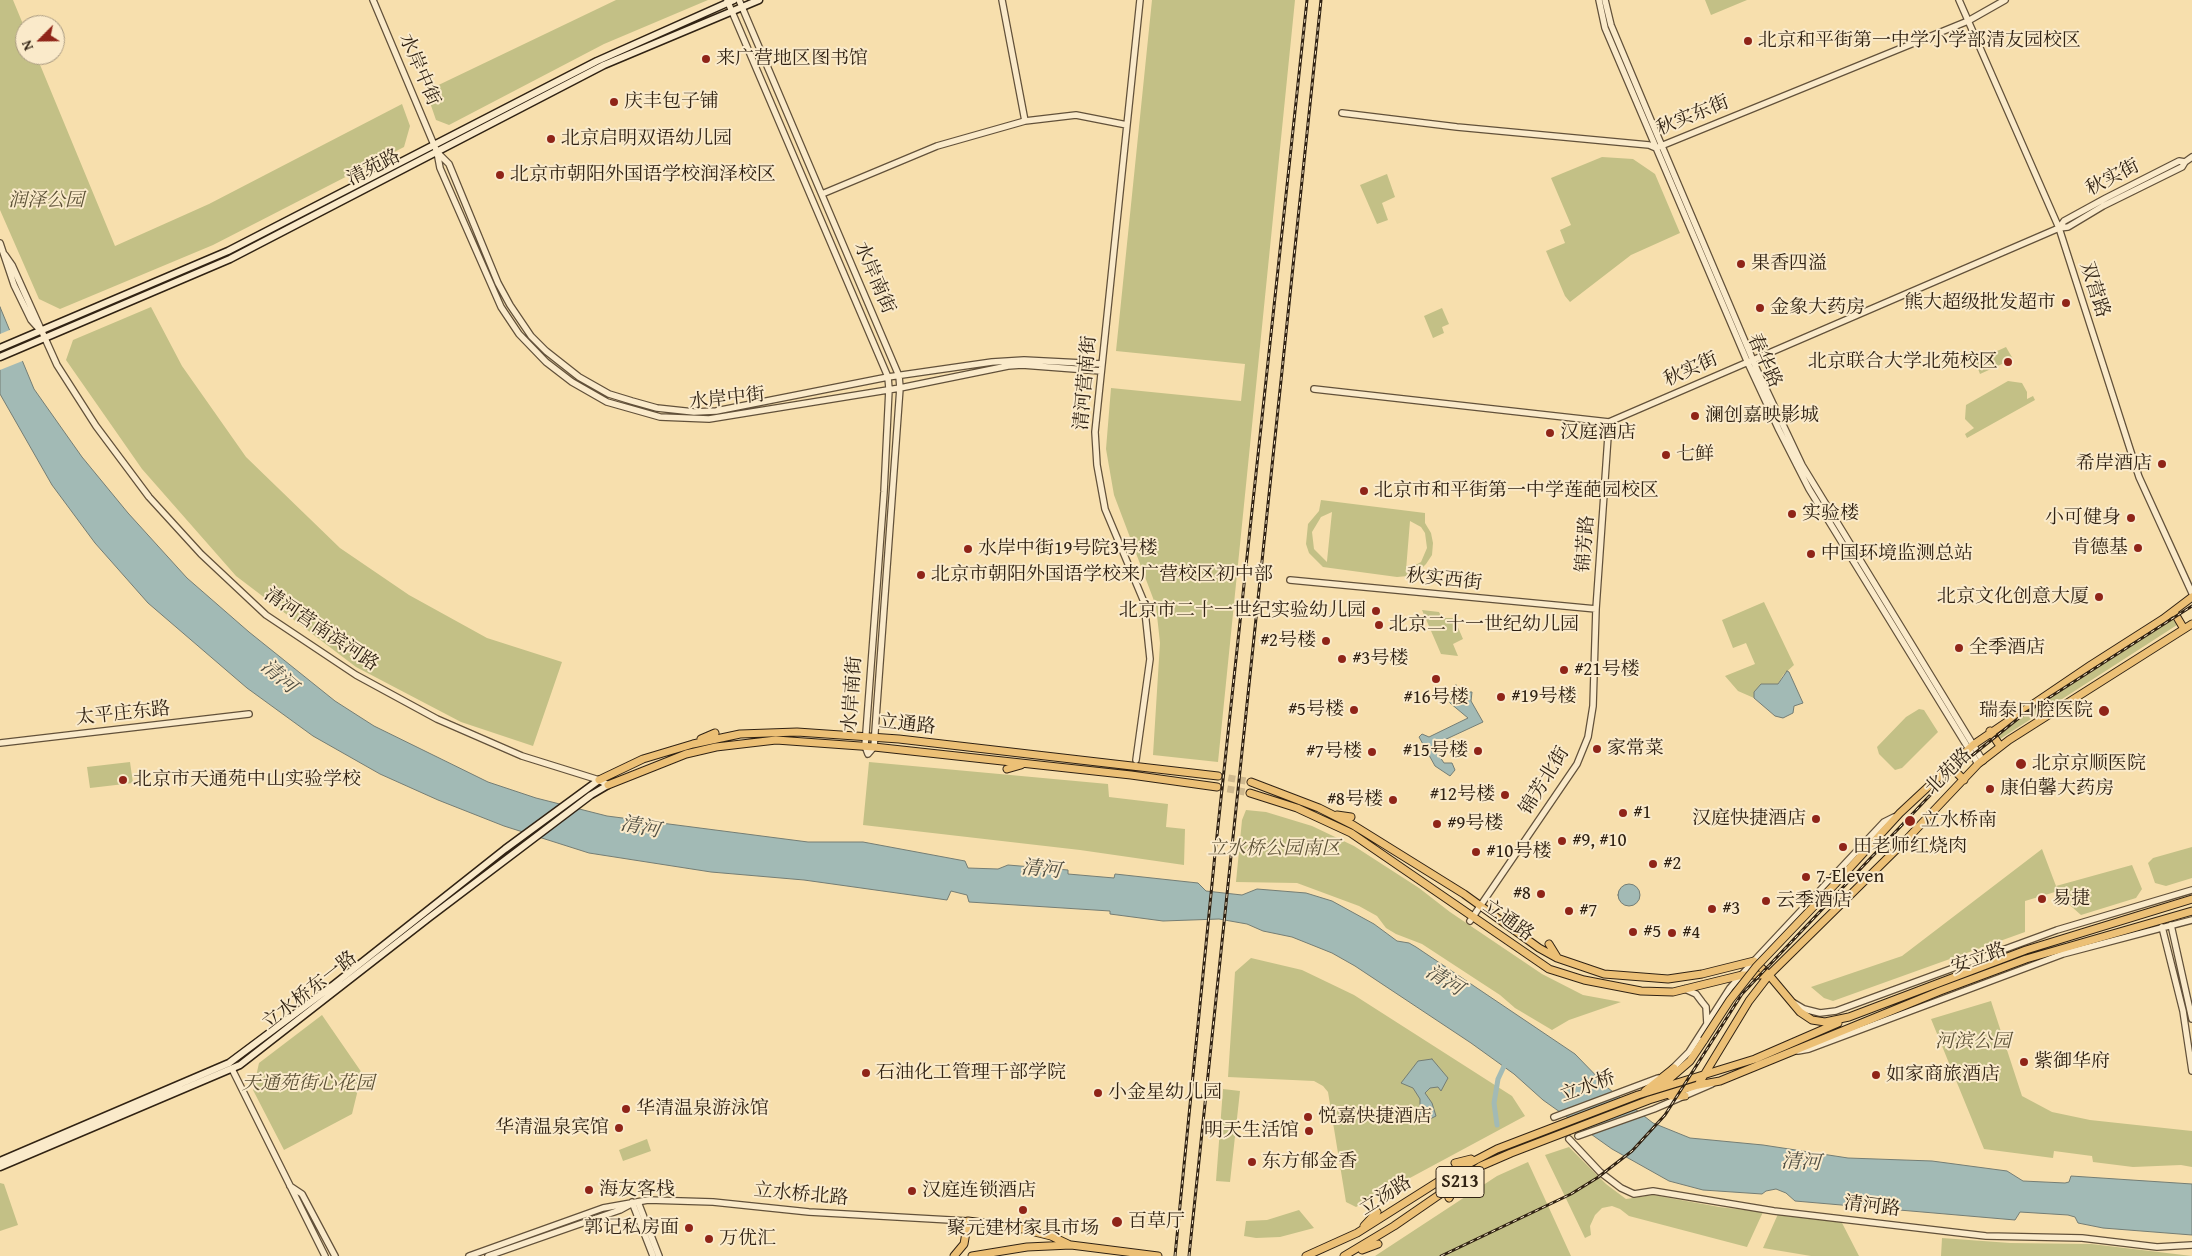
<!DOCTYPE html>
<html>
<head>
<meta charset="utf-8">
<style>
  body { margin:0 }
  #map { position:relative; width:2192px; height:1256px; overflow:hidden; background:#f7dfad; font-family:"Gentium Book Plus",serif }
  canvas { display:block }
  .north { position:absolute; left:15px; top:15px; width:50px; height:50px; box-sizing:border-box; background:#faeaca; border:1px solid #a99a81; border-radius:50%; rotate:247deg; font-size:14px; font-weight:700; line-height:20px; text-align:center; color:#302213 }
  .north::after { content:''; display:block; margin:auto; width:18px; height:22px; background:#8f2418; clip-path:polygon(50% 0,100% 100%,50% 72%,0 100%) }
</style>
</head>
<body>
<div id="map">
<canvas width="2192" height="1256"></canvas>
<div class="north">N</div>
</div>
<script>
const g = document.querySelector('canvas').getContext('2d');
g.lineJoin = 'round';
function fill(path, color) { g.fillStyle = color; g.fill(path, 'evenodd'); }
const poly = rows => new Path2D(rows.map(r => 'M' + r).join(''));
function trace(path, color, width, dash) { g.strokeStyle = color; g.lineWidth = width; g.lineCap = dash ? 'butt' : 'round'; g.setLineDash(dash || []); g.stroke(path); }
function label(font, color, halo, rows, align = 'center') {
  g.font = font + ' "Gentium Book Plus","Noto Serif SC",serif'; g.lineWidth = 4; g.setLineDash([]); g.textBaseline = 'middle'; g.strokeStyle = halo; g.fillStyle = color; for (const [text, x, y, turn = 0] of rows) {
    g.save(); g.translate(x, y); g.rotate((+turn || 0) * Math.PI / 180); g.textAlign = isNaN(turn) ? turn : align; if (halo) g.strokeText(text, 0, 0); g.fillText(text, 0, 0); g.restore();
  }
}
const green = poly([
  [0,0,13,0,25,29,25,55,36,55,115,246,209,204,402,104,410,126,404,147,213,245,60,309,39,299,0,210],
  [616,0,708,0,604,44,449,125,436,120,426,91],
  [1152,0,1295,0,1218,762,1153,755,1160,643,1156,606,1114,495,1106,449,1111,388,1241,401,1245,364,1116,351],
  [1705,0,1747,0,1711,15],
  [1602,157,1633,159,1655,174,1680,233,1631,255,1570,302,1565,296,1546,251,1565,243,1560,230,1571,225,1551,178],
  [1387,174,1395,197,1382,203,1388,220,1377,224,1360,185],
  [151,307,182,366,246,457,340,548,409,595,487,638,562,662,533,746,461,722,356,667,236,576,142,469,66,360,73,340],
  [1442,308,1449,324,1442,327,1444,333,1433,338,1424,316],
  [2006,347,2013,359,1980,374,1975,361],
  [2008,381,2022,383,2027,392,2027,399,2033,396,2035,400,1967,438,1965,434,1974,428,1965,419,1966,405],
  [1321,500,1425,513,1425,523,1431,533,1433,543,1432,555,1426,564,1418,572,1408,576,1397,577,1323,567,1309,553,1306,544,1308,524,1319,511],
  [1332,512,1327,561,1327,562,1314,549,1312,532,1321,517],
  [1410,521,1421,527,1425,533,1427,548,1421,562,1406,570],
  [1764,602,1794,665,1783,675,1778,684,1754,692,1754,698,1738,691,1725,676,1755,664,1746,643,1733,648,1722,620],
  [1422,610,1439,612,1442,618,1454,618,1463,639,1453,644,1458,656,1441,654],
  [2172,618,2177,625,2000,739,1997,737,1996,732,2036,704],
  [1919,709,1924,710,1938,732,1902,768,1895,770,1879,754,1877,747,1906,717],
  [130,762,133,783,90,788,87,767],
  [869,762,1108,784,1109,797,1168,804,1166,827,1185,829,1184,865,1080,850,863,825],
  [1246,810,1266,812,1312,826,1354,846,1419,888,1450,912,1542,974,1583,995,1621,1002,1569,1020,1552,1030,1515,1008,1500,995,1422,944,1396,934,1386,928,1377,916,1359,906,1297,883,1236,882,1242,820],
  [2192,847,2192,878,2166,886,2155,883,2148,863,2153,858],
  [2042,849,2056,886,2132,865,2142,889,2136,898,2081,915,2055,892,2025,901,2025,932,1833,1001,1824,998,1811,987,1902,956],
  [1251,958,1302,970,1354,995,1512,1096,1525,1116,1356,1207,1346,1202,1328,1092,1323,1086,1314,1081,1228,1077,1235,972],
  [1991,1001,2022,1096,2052,1112,2090,1120,2192,1131,2192,1167,2181,1165,2133,1167,2093,1162,2092,1156,2054,1151,2053,1158,1984,1149,1931,1019],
  [322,1015,362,1073,352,1114,284,1150,253,1090,259,1063],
  [1223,1089,1240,1091,1230,1182,1216,1181],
  [647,1139,651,1151,623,1161,619,1150],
  [1569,1147,1606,1184,1626,1199,1653,1195,1719,1207,1763,1212,1747,1247,1629,1216,1620,1209,1612,1206,1602,1208,1595,1215,1590,1226,1591,1235,1585,1238,1545,1155],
  [1528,1162,1571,1256,1375,1256,1497,1176],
  [0,1183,4,1184,18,1225,0,1231],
  [1299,1210,1314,1228,1280,1237,1256,1238,1244,1236,1246,1221,1267,1220],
  [1778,1214,1841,1221,1859,1256,1811,1256,1763,1248],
  [1942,1238,2010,1243,2091,1244,2192,1256,1941,1256]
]);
const water = poly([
  [0,307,34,389,82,457,128,513,187,578,249,632,335,701,374,726,488,782,536,798,607,816,808,842,863,842,965,861,968,868,998,869,1008,865,1068,870,1068,874,1114,878,1115,874,1198,883,1206,891,1242,895,1257,889,1306,893,1332,901,1374,924,1397,941,1409,943,1416,947,1575,1054,1608,1088,1653,1123,1690,1138,1763,1145,1848,1158,1932,1161,2007,1171,2023,1181,2065,1183,2069,1182,2071,1176,2192,1184,2192,1235,2103,1228,2078,1223,2075,1217,2068,1215,2020,1212,2015,1220,1795,1201,1786,1193,1776,1189,1766,1191,1762,1194,1703,1190,1669,1181,1612,1149,1543,1100,1514,1074,1471,1043,1355,966,1332,953,1292,937,1263,931,1247,924,1219,919,1163,921,1110,914,1110,911,969,902,967,895,951,891,947,900,804,880,711,872,589,853,504,826,438,800,380,774,313,736,247,688,148,603,95,543,52,485,0,394,0,307],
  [1787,671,1789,672,1803,703,1794,706,1793,713,1783,718,1775,716,1754,698,1754,692,1761,684,1778,684,1787,671],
  [1456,685,1461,692,1472,692,1471,701,1483,722,1440,742,1440,757,1444,763,1452,763,1455,770,1450,776,1435,766,1419,737,1422,734,1429,737,1468,718,1450,703,1449,699,1456,685],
  '1618 895a11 11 0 1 1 22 0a11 11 0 1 1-22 0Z',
  [1432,1059,1448,1078,1441,1091,1438,1087,1430,1088,1425,1093,1432,1103,1436,1116,1420,1124,1420,1099,1413,1088,1401,1083,1418,1061,1432,1059]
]);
const pier = poly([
  [12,329,25,360,0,370,0,334]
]);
const canal = poly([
  [1497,1125,1494,1103,1498,1079,1506,1062]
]);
const primaryTunnel = poly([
  [1218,776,1251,782],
  [1217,787,1250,793]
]);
const tertiary = poly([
  [373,0,437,152,440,168,501,307,519,334,546,362,572,382,607,402,660,417,709,419,900,388,1008,366,1022,365,1101,371],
  [727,0,888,377,889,389,884,492,865,746,868,754,874,747,875,732,900,388,899,376,739,0],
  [1002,0,1025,121],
  [1599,0,1605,28,1747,361,1779,430,1809,489,1978,764],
  [1605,0,1611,25,1653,125,1758,372,1802,465,1983,761],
  [1959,0,2059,228,2139,477,2192,593],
  [1342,113,1457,127,1649,145,1656,148,1968,21,2005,0],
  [437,152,449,164,498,283,510,305,531,336,546,351,579,377,609,394,632,401,657,408,694,412,716,411,888,377,992,362,1024,360,1102,364],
  [822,194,937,146,1025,121,1076,115,1127,125],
  [2059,228,2064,221,2106,198,2179,161,2185,162],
  [0,243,14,285,31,320,39,329],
  [5,255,12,265,57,365,96,426,149,497,201,554,266,615,356,675,437,719,522,756,599,780,608,785],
  [1314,389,1609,422,2059,228,2068,227,2103,206,2182,167,2185,162,2192,157],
  [1290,580,1596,609],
  [0,743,249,714],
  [1136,760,1150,659,1144,602,1105,509,1097,465,1095,432,1140,0],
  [1470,921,1577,764,1588,737,1593,706,1596,609,1609,422],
  [2171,925,2192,1019],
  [2162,927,2183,1011,2192,1071],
  [1685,989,1696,994,1702,1002,1706,1007,1707,1024],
  [1794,1003,1804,1009,1820,1013,1836,1011,2057,930,2192,890],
  [1798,1051,1809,1049,2063,954,2192,920],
  [232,1069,325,1256],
  [1672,1069,1689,1052,1730,988,1754,961,1884,822,1894,817],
  [1554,1117,1658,1078],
  [1578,1136,1654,1109,1712,1084],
  [1569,1139,1600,1172,1621,1188,1634,1194,1653,1191,1774,1211,1986,1236,2082,1238,2157,1247,2192,1245],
  [290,1186,302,1194,335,1256],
  [632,1202,653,1256],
  [638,1202,659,1256],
  [469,1256,603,1208,648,1200,713,1202,809,1212,968,1221],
  [488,1256,620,1210,631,1204]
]);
const secondary = poly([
  [0,348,228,251,597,61,734,0],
  [0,357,230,259,604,65,759,0],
  [0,1161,229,1063,332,986,505,849,599,780],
  [0,1167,240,1065,430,917,591,795,608,785]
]);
const primary = poly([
  [2174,612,2184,629],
  [1990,731,2000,746],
  [701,739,715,733],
  [1949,765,1964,780],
  [1007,769,1021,765],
  [599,780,643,759,693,744,740,734,797,732,899,739,1218,776],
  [1251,782,1319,808,1353,825,1464,894,1539,948,1557,958,1604,974,1668,979,1702,974,1754,961,1769,975,1800,1012,1812,1020,1825,1022,1849,1017,2026,950,2192,899],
  [608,785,686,754,716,747,776,740,874,747,1131,775,1217,787],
  [1250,793,1297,808,1351,833,1549,969,1584,980,1641,991,1673,992,1742,975,1769,975],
  [1337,815,1351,817],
  [1836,883,1900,813,1973,745,2091,665,2163,619,2192,597],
  [1549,944,1557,957],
  [1698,1085,1749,1001,1769,975,1907,839,1978,764,2009,740,2192,624],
  [1661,1086,1690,1061,1704,1040],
  [1645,1091,1674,1068],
  [1671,1096,1685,1096],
  [1455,1163,1471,1159],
  [1449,1198,1456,1185],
  [1364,1226,1377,1212],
  [1362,1250,1378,1244],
  [954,1256,964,1244,968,1221,1014,1227,1051,1236,1068,1244],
  [972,1256,1027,1247,1071,1245,1158,1256],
  [1306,1256,1357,1233,1455,1171,1497,1149,1638,1095,1755,1059,1838,1023],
  [1344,1256,1394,1226,1481,1166,1511,1153,1649,1100,1698,1085,1720,1081,1940,991,2026,959,2192,911]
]);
const rail = poly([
  [1175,1256,1215,854,1307,0],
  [1189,1256,1321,0],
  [1441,1256,1571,1194,1597,1178,1632,1151,1665,1115,1742,994,1954,770,2025,713,2192,606]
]);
const primaryBridge = poly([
  [1704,1040,1730,1000,1756,967,1836,883]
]);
const markers = [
  [1748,41,5,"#8f2418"],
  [706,59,5,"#8f2418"],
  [614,102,5,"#8f2418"],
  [551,139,5,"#8f2418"],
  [500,175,5,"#8f2418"],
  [1741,264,5,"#8f2418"],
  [2066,303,5,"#8f2418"],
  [1760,308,5,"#8f2418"],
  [2008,362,5,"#8f2418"],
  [1695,416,5,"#8f2418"],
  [1550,433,5,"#8f2418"],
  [1666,455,5,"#8f2418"],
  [2162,464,5,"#8f2418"],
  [1364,491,5,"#8f2418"],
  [1792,514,5,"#8f2418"],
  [2131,518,5,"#8f2418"],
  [2138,548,5,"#8f2418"],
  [968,549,5,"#8f2418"],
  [1811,554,5,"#8f2418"],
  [921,575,5,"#8f2418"],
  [2099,597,5,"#8f2418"],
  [1376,611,5,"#8f2418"],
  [1379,625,5,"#8f2418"],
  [1326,641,5,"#8f2418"],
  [1959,648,5,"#8f2418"],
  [1342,659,5,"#8f2418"],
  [1564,670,5,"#8f2418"],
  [1436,679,5,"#8f2418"],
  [1501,697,5,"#8f2418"],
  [1354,710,5,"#8f2418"],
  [2104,711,6,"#8f2418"],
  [1597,749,5,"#8f2418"],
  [1478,751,5,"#8f2418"],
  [1372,752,5,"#8f2418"],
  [2021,764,6,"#8f2418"],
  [123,780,5,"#8f2418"],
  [1990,789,5,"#8f2418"],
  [1505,795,5,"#8f2418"],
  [1393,800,5,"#8f2418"],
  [1623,813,5,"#8f2418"],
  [1816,819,5,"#8f2418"],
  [1910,821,6,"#8f2418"],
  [1437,824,5,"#8f2418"],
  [1562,841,5,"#8f2418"],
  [1843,847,5,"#8f2418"],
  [1476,852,5,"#8f2418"],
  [1653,864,5,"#8f2418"],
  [1806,877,5,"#8f2418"],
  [1541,894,5,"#8f2418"],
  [2042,899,5,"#8f2418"],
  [1766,901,5,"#8f2418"],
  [1712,909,5,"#8f2418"],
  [1569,911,5,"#8f2418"],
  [1633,932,5,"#8f2418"],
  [1672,933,5,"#8f2418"],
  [2024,1062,5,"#8f2418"],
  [866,1073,5,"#8f2418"],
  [1876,1075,5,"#8f2418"],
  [1098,1093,5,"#8f2418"],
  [626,1109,5,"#8f2418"],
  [1308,1117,5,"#8f2418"],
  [619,1128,5,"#8f2418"],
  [1309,1131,5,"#8f2418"],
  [1252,1162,5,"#8f2418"],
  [589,1190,5,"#8f2418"],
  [912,1191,5,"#8f2418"],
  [1023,1210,5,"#8f2418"],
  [1117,1222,6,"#8f2418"],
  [689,1228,5,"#8f2418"],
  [709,1239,5,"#8f2418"]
];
const shields = [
  [1460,1182,48]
];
const shieldNames = [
  ["S213",1460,1182]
];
const poiNames = [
  ["北京和平街第一中学小学部清友园校区",1758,41],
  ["来广营地区图书馆",716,59],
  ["庆丰包子铺",624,102],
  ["北京启明双语幼儿园",561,139],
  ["北京市朝阳外国语学校润泽校区",510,175],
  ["果香四溢",1751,264],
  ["熊大超级批发超市",2056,303,"right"],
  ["金象大药房",1770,308],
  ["北京联合大学北苑校区",1998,362,"right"],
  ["澜创嘉映影城",1705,416],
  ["汉庭酒店",1560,433],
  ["七鲜",1676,455],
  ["希岸酒店",2152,464,"right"],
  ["北京市和平街第一中学莲葩园校区",1374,491],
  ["实验楼",1802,514],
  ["小可健身",2121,518,"right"],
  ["肯德基",2128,548,"right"],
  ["水岸中街19号院3号楼",978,549],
  ["中国环境监测总站",1821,554],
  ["北京市朝阳外国语学校来广营校区初中部",931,575],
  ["北京文化创意大厦",2089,597,"right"],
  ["北京市二十一世纪实验幼儿园",1366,611,"right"],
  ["北京二十一世纪幼儿园",1389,625],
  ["#2号楼",1316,641,"right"],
  ["全季酒店",1969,648],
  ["#3号楼",1352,659],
  ["#21号楼",1574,670],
  ["#19号楼",1511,697],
  ["#16号楼",1436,698,"center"],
  ["#5号楼",1344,710,"right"],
  ["瑞泰口腔医院",2093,711,"right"],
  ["家常菜",1607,749],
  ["#15号楼",1468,751,"right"],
  ["#7号楼",1362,752,"right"],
  ["北京京顺医院",2032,764],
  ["北京市天通苑中山实验学校",133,780],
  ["康伯馨大药房",2000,789],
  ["#12号楼",1495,795,"right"],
  ["#8号楼",1383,800,"right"],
  ["#1",1633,813],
  ["汉庭快捷酒店",1806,819,"right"],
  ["立水桥南",1921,821],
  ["#9号楼",1447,824],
  ["#9, #10",1572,841],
  ["田老师红烧肉",1853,847],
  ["#10号楼",1486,852],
  ["#2",1663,864],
  ["7-Eleven",1816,877],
  ["#8",1531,894,"right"],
  ["易捷",2052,899],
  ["云季酒店",1776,901],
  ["#3",1722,909],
  ["#7",1579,911],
  ["#5",1643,932],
  ["#4",1682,933],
  ["紫御华府",2034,1062],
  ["石油化工管理干部学院",876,1073],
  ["如家商旅酒店",1886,1075],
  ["小金星幼儿园",1108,1093],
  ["华清温泉游泳馆",636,1109],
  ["悦嘉快捷酒店",1318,1117],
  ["华清温泉宾馆",609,1128,"right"],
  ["明天生活馆",1299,1131,"right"],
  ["东方郁金香",1262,1162],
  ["海友客栈",599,1190],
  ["汉庭连锁酒店",922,1191],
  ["百草厅",1128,1222],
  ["郭记私房面",679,1228,"right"],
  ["聚元建材家具市场",1023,1229,"center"],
  ["万优汇",719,1239]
];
const streetNames = [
  ["水岸中街",419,70,67],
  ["秋实东街",1693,116,-22],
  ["清苑路",374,168,-27],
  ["秋实街",2113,178,-27],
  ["水岸南街",874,278,67],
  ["双营路",2094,290,72],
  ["春华路",1764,361,66],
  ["秋实街",1691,370,-24],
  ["清河营南街",1086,383,-85],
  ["水岸中街",727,399,-6],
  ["锦芳路",1586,544,-86],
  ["秋实西街",1444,580,6],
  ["清河营南滨河路",321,630,34],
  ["水岸南街",853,694,-86],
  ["太平庄东路",123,714,-6],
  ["立通路",907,725,6],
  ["北苑路",1949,772,-45],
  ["锦芳北街",1545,781,-58],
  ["立通路",1508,921,35],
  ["安立路",1979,959,-20],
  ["立水桥东一路",310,991,-38],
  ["立水桥",1588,1087,-20],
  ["立水桥北路",801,1195,5],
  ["立汤路",1386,1196,-32],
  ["清河路",1872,1207,7]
];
const parkNames = [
  ["润泽公园",46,201],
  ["立水桥公园南区",1274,849],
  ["河滨公园",1973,1042],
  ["天通苑街心花园",308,1084]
];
const waterNames = [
  ["清河",278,677,41],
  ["清河",640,828,11],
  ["清河",1041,870,6],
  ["清河",1444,981,32],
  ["清河",1801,1163,3]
];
fill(green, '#c3c086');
fill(water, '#a2bab5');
trace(water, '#747d74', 1);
fill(pier, '#f7dfad');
trace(canal, '#a2bab5', 5);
trace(primaryTunnel, '#cfb98e', 7, [7, 3.5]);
trace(tertiary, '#62513a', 8);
trace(secondary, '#302213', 9);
trace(primary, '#302213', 9);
trace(tertiary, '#faeaca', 5.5);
trace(secondary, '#faeaca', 6);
trace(primary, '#ecc076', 7);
trace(rail, '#302213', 3);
trace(rail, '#faeaca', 1, [4]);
trace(primaryBridge, '#302213', 9, []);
trace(primaryBridge, '#ecc076', 7);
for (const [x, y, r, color] of markers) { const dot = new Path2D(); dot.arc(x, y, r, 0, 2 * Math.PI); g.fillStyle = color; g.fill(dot); trace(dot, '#faeaca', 2); }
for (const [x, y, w] of shields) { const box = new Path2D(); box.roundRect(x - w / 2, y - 15.5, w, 31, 4); g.fillStyle = '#faeaca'; g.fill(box); trace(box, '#302213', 1); }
label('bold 18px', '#302213', null, shieldNames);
label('19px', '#302213', '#faeaca', poiNames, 'left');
label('19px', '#302213', '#faeaca', streetNames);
label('italic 19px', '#5c5136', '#faeaca', parkNames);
label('italic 20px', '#525044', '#faeaca', waterNames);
</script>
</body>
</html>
